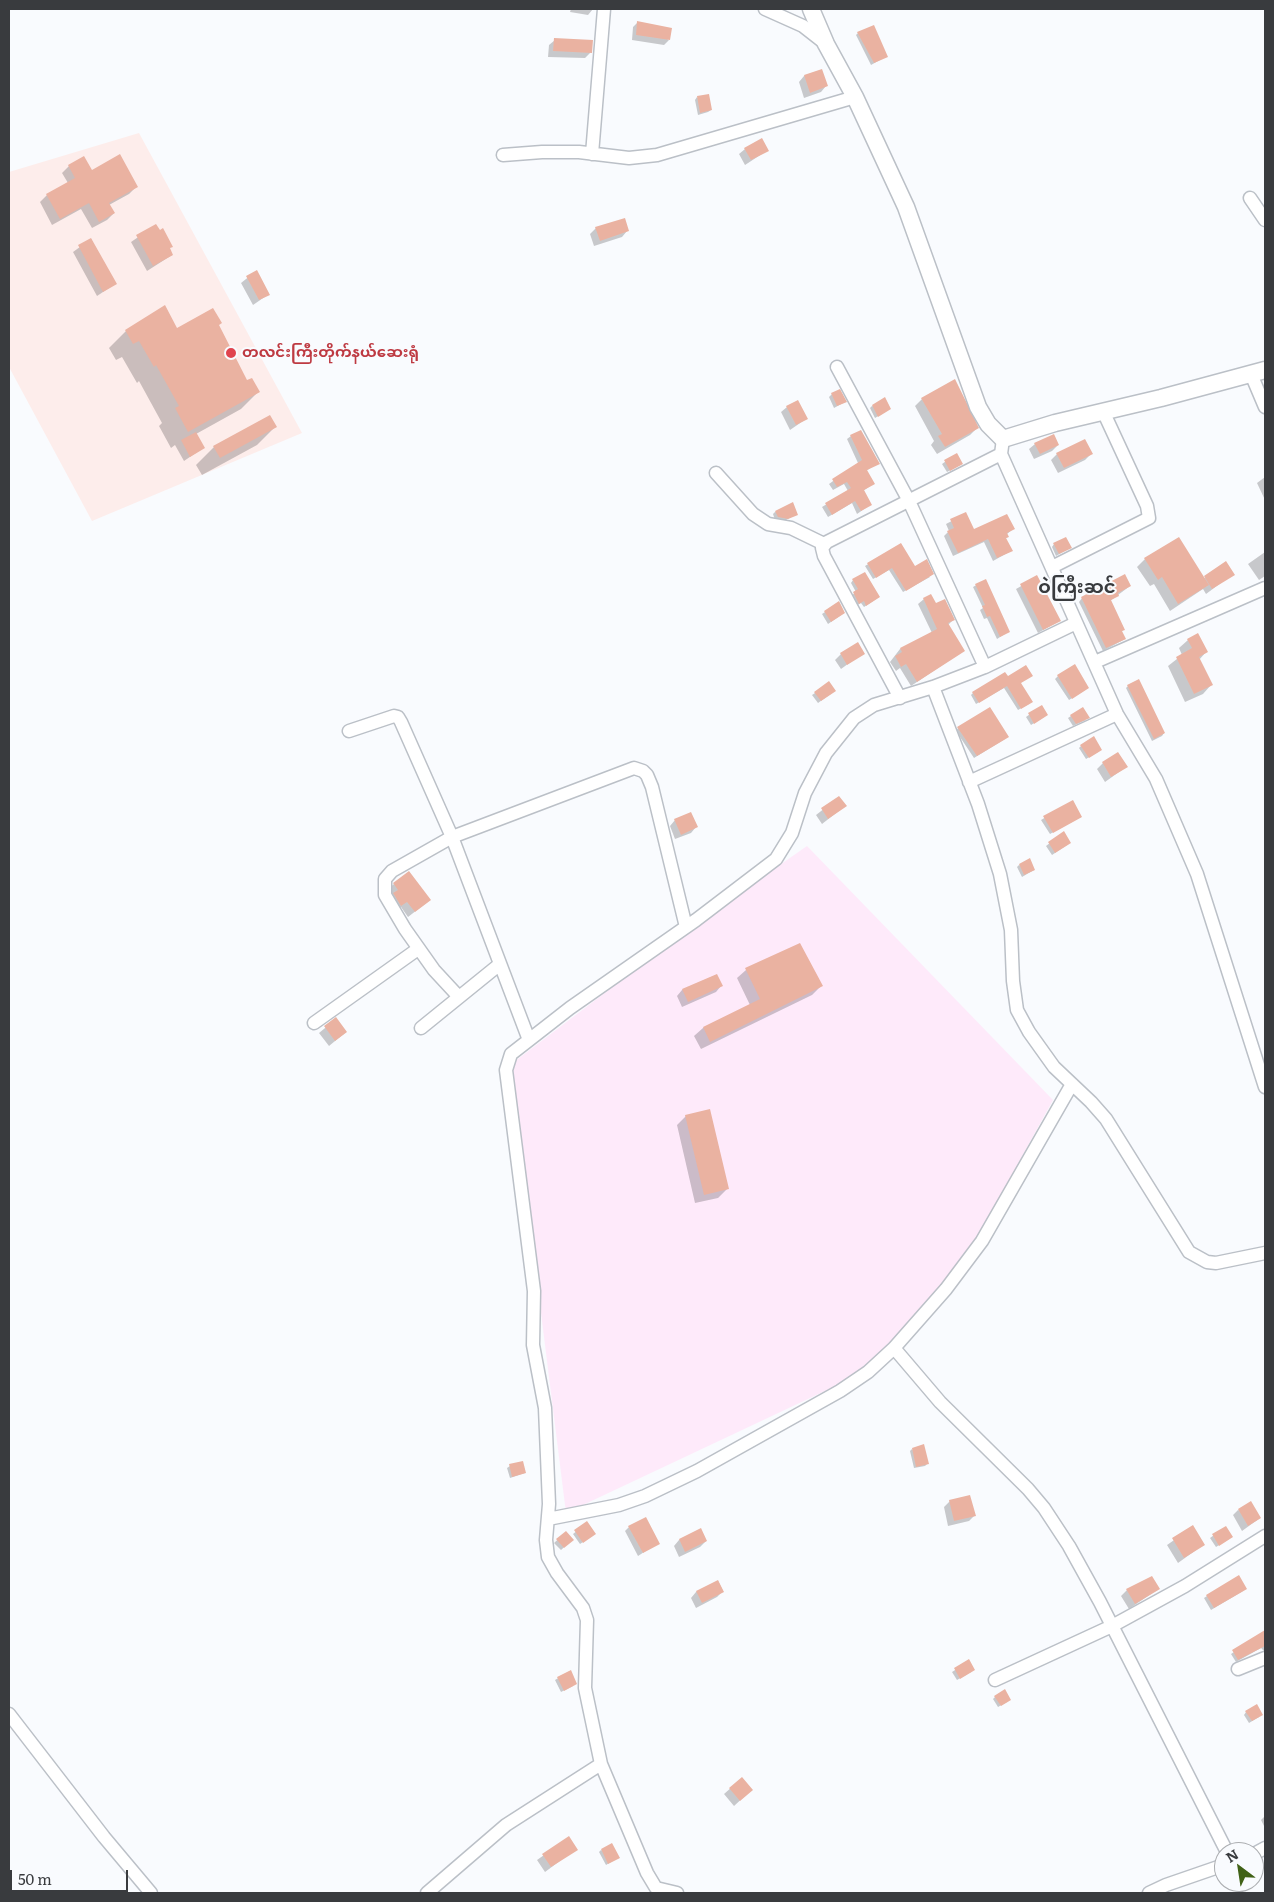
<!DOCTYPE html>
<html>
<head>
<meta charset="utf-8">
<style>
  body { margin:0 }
  #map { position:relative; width:1274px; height:1902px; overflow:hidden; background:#f9fbfe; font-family:Literata,serif }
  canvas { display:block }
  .frame { position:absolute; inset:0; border:10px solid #393b3e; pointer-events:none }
  .north { position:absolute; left:1214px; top:1842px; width:50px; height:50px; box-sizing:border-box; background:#f9fbfe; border:1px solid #acaeb1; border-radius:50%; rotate:329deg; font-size:14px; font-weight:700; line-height:20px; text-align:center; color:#393b3e }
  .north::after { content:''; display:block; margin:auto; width:18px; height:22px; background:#416217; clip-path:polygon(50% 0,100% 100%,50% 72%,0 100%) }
  .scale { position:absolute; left:10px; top:1870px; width:118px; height:22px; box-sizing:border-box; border:2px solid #393b3e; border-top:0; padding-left:6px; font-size:15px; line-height:18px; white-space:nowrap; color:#393b3e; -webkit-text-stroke:4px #f9fbfe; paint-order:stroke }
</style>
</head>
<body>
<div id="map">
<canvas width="1274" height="1902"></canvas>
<div class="frame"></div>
<div class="north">N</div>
<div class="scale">50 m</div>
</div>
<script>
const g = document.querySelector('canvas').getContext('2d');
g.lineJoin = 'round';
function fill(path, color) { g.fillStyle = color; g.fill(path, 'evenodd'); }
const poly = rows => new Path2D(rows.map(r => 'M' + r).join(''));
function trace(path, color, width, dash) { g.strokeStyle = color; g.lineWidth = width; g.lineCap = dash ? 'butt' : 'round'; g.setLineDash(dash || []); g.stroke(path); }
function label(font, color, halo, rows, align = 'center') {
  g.font = font + ' Literata,"Noto Sans Myanmar",serif'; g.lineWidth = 4; g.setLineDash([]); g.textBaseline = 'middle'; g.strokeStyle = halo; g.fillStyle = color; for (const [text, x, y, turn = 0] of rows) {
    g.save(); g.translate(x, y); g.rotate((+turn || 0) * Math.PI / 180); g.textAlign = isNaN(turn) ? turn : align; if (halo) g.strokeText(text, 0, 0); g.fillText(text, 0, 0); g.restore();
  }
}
const education = poly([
  [807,846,1053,1100,964,1262,861,1374,566,1513,510,1065,694,925]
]);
const medical = poly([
  [139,133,302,433,92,521,9,367,9,172]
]);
const shadow = poly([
  [571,9,593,9,588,15,570,12],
  [638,22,669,40,664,45,632,40,633,27],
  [858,33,887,56,871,65,856,35],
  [555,40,591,52,585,58,548,57,549,45],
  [821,70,826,86,821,92,804,98,799,82,804,76],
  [697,97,711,110,708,112,698,115,695,100],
  [745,149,768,150,745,165,739,154],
  [69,166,91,172,136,187,129,194,109,205,114,213,107,220,92,228,81,209,52,225,40,202,47,195,68,183,62,173],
  [156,225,172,255,147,271,131,242],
  [596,228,627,231,622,237,594,246,590,234],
  [91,239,115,284,97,296,73,252],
  [256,271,269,294,253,305,241,283],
  [218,326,246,382,258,392,241,409,196,434,203,448,184,461,175,445,171,448,159,426,162,423,139,381,137,383,122,357,116,360,109,348,126,331],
  [832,394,845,402,834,408,829,397],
  [922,399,977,428,970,435,937,454,931,445,934,441,915,406],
  [872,406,890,409,875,418,870,408],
  [787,407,806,419,790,430,781,412],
  [275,427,257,445,202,475,196,465,214,447],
  [851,436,878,463,866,471,873,484,863,491,870,505,857,514,852,503,828,517,822,507,848,491,844,484,833,490,829,484,858,463,847,439],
  [1035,444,1058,445,1052,451,1034,459,1029,449],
  [956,454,962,464,947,472,942,464],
  [1057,454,1091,454,1085,460,1058,473,1051,460],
  [1265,477,1265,500,1257,483],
  [775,512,797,514,784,521,775,520,773,514],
  [965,514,973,531,1013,529,1007,534,1008,537,1005,539,1011,551,993,561,984,542,953,556,944,536,949,531,946,524],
  [901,544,915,568,930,577,903,592,889,570,873,579,865,566],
  [1054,544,1070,548,1056,556,1052,547],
  [1265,552,1265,576,1259,580,1248,564],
  [1145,559,1203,578,1233,574,1206,594,1203,589,1170,611,1154,584,1150,586,1137,567],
  [1037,577,1059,621,1038,633,1016,589],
  [853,580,879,597,864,607,861,603,856,606,851,596,856,592,851,583],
  [985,580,1008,632,997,639,987,618,984,619,980,610,983,608,973,587],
  [1130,586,1110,601,1124,629,1121,632,1125,639,1103,651,1079,602,1082,598],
  [924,599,953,620,948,625,963,651,911,686,900,668,896,671,890,662,900,649,932,633,918,604],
  [825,612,844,613,828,624,822,614],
  [1188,640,1206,652,1199,660,1211,685,1203,694,1185,702,1168,666,1182,655,1179,648],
  [863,653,841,669,835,660,841,654],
  [1058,676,1088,688,1069,700,1055,679],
  [1007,678,1020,684,1029,704,1018,710,1004,688,976,704,971,695,973,693],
  [1128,686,1164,733,1162,736,1152,741,1126,688],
  [815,693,832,693,818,703,812,695],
  [1041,706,1044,717,1031,725,1026,717],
  [1071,716,1086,720,1073,726,1068,718],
  [958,728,1005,739,974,758,956,731],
  [1081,746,1098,752,1086,759,1079,748],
  [1103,763,1126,767,1105,782,1097,769],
  [839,797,845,806,822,824,816,815],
  [1073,801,1081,817,1050,834,1041,820],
  [675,820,696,827,691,833,675,839,670,826],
  [1063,833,1067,845,1052,855,1046,846],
  [1019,865,1034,870,1022,877,1017,867],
  [394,884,430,900,408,917,401,907,395,911,388,889],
  [746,970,821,986,812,995,701,1049,694,1036,703,1028,750,1005,737,978],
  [716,975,721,986,716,992,682,1007,677,996,682,990],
  [336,1019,346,1032,329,1046,319,1033],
  [686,1116,727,1189,718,1198,695,1203,677,1125],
  [912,1449,928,1463,925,1466,914,1468,910,1451],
  [510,1466,525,1473,510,1478,507,1468],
  [950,1501,975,1515,969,1521,948,1526,944,1507],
  [1238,1510,1260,1518,1242,1531,1233,1515],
  [587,1523,592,1536,580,1544,573,1534],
  [629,1527,658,1543,638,1556,625,1531],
  [1193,1527,1203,1545,1178,1563,1167,1545],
  [1225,1527,1229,1539,1216,1547,1210,1538],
  [700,1530,706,1541,700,1547,679,1557,674,1546,679,1540],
  [566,1532,572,1540,561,1550,554,1543],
  [718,1581,723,1591,717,1597,696,1608,691,1598,696,1592],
  [1158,1589,1129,1609,1121,1596,1127,1590],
  [1243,1591,1211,1610,1204,1598,1207,1596],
  [1265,1632,1265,1652,1261,1648,1236,1662,1231,1654],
  [969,1661,971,1672,957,1680,952,1672],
  [570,1671,573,1686,561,1692,555,1680],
  [995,1697,1007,1702,998,1707,993,1699],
  [1246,1712,1259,1717,1249,1723,1244,1715],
  [741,1779,746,1795,734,1806,724,1794],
  [1265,1816,1265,1828,1261,1820],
  [568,1838,576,1849,545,1872,537,1860],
  [601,1850,618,1858,606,1865,599,1852]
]);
const building = poly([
  [637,21,672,28,670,40,636,35],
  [874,25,888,57,874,63,857,32],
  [554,38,593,40,592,53,553,51],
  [822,69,828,86,810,93,804,75],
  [709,94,712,110,700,113,697,96],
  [762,138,769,151,751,160,744,148],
  [120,154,138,187,109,203,115,213,99,222,89,203,60,219,46,194,75,178,68,165,84,156,92,170],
  [625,218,629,231,600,241,595,227],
  [156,224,160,230,163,228,173,247,170,248,173,255,153,266,136,235],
  [91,238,117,284,103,292,78,245],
  [257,270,270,295,259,300,246,276],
  [165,305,177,328,213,308,222,323,219,325,247,380,252,378,260,392,188,432,175,408,179,406,156,365,154,367,139,341,133,344,125,330],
  [955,379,979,428,945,447,938,436,942,434,921,398],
  [840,389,847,402,837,406,831,393],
  [885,397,891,409,878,417,872,405],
  [798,400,808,419,796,425,786,406],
  [270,415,277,427,220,458,213,446],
  [861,430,880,464,867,470,875,484,864,490,872,505,861,511,855,501,832,515,825,503,851,488,847,482,837,487,832,479,862,460,850,435],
  [196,432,205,448,190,457,181,440],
  [1054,434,1059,445,1040,454,1034,443],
  [1085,439,1093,454,1064,468,1056,453],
  [957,453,963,464,950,471,944,460],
  [793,502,798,515,788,519,778,517,775,511],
  [966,512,974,529,1007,514,1015,529,1007,533,1009,537,1006,538,1013,551,997,558,988,539,958,553,947,531,954,528,950,519],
  [1066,537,1072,548,1059,554,1053,543],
  [1179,537,1209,585,1178,604,1162,577,1158,580,1144,558],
  [901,543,915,566,927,559,934,574,906,591,892,568,876,578,867,563],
  [1226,561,1235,575,1212,589,1204,576],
  [865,572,880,597,866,606,864,601,859,604,853,592,858,589,852,579],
  [1125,574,1131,586,1118,593,1119,596,1111,600,1125,630,1122,631,1126,639,1106,648,1081,597],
  [1037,575,1061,621,1043,630,1020,584],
  [986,579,1010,632,1000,637,990,616,987,617,982,606,985,605,975,584],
  [931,594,936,603,945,599,955,620,948,623,965,651,917,682,906,664,901,667,895,656,902,652,900,648,937,629,923,598],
  [839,601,845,613,831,622,824,611],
  [1198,633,1208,652,1199,657,1213,685,1194,694,1176,657,1192,648,1187,639],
  [858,642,865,654,847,665,840,653],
  [1075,664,1089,688,1072,699,1057,675],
  [1026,665,1033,676,1021,683,1033,702,1021,709,1007,686,979,703,972,692,1005,672,1008,676],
  [1139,679,1165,733,1154,739,1127,685],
  [829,681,836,691,821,701,814,692],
  [1042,705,1048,715,1034,724,1028,713],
  [990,707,1009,737,977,756,957,727],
  [1083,707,1090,718,1076,724,1070,715],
  [1094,736,1102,750,1089,758,1080,745],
  [1118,752,1128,767,1111,777,1102,762],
  [839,796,847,806,828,819,821,808],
  [1073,800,1082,817,1053,833,1043,816],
  [691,812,698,827,681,835,674,819],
  [1064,831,1071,843,1055,853,1048,842],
  [1030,858,1035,870,1024,875,1019,864],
  [409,871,431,900,415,912,407,902,401,906,393,893,398,890,393,883],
  [800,943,823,986,710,1042,703,1027,760,999,745,968],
  [717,974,723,986,688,1002,682,989],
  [336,1017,347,1032,335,1041,324,1026],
  [710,1109,729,1189,704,1195,685,1115],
  [924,1444,929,1464,916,1467,912,1448],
  [523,1461,526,1473,512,1477,509,1464],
  [970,1495,976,1516,954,1521,949,1500],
  [1251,1501,1261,1518,1248,1526,1238,1509],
  [646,1517,660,1544,643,1553,628,1526],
  [587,1521,596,1534,583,1543,574,1530],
  [1193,1525,1205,1545,1184,1558,1172,1538],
  [1226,1526,1233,1537,1219,1546,1212,1534],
  [701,1528,707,1541,685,1552,679,1539],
  [566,1531,574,1540,564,1548,556,1539],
  [1239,1575,1247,1589,1214,1608,1206,1595],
  [1152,1576,1160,1589,1135,1604,1126,1589],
  [718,1580,724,1592,702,1603,696,1591],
  [1265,1630,1265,1646,1238,1660,1232,1650],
  [969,1659,975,1670,960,1679,954,1668],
  [571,1670,577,1684,564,1691,557,1677],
  [1005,1689,1011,1700,1001,1706,994,1696],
  [1257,1704,1263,1715,1252,1721,1245,1711],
  [742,1777,753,1790,740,1801,729,1788],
  [569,1836,578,1850,551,1867,542,1854],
  [612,1843,620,1858,608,1864,601,1849]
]);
const minor = poly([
  [765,9,803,26,826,44],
  [592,154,604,9],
  [503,155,542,152,579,152,629,158,657,155,855,97],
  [1250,198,1265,220],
  [837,367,909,501,985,667],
  [1251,374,1265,407],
  [1003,439,1001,454,1117,714,1156,779,1197,874,1265,1087],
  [716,473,753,514,768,524,791,528,824,544],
  [1052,567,1149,518,1147,506,1103,411],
  [1095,662,1265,588],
  [933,687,978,804,1000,874,1011,930,1013,981,1017,1010,1029,1032,1054,1067,1091,1102,1106,1119,1189,1252,1207,1262,1216,1263,1265,1253],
  [900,698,824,556,822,548,827,542,1001,454],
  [349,731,394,716,398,717,401,722,452,837,529,1040],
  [969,782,1117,714],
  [459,997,434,970,405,929,385,895,385,879,392,871,452,837,634,768,643,771,647,775,652,787,686,927],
  [314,1023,418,949],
  [421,1028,500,964],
  [894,1348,940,1402,1028,1489,1044,1508,1069,1546,1100,1602,1227,1852],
  [548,1519,619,1505,645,1496,697,1471,840,1391,868,1372,894,1348,946,1289,982,1241,1072,1084],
  [1238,1669,1265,1658],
  [995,1680,1112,1626,1185,1586,1265,1536],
  [9,1714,104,1837,151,1893],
  [1254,1854,1265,1848],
  [427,1893,506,1825,601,1764],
  [677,1893,656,1888,647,1873,601,1764,585,1688,587,1620,583,1608,557,1573,548,1557,546,1540,549,1504,545,1408,533,1345,534,1291,506,1070,511,1054,529,1040,570,1008,696,920,776,859,792,833,805,793,826,753,854,718,874,705,933,687,985,667,1076,623],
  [1149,1893,1166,1885,1224,1865]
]);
const tertiary = poly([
  [811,9,826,44,855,97,906,207,978,407,988,424,1003,439,1055,423,1161,398,1265,370]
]);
const markers = [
  [231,353,6,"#e0444e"]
];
const healthNames = [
  ["တလင်းကြီးတိုက်နယ်ဆေးရုံ",242,353]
];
const quarterNames = [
  ["ဝဲကြီးဆင်",1077,588]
];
fill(education, '#feeafa');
fill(medical, '#fdedeb');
fill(shadow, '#0003');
fill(building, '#eab2a1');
trace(minor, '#bbc0c7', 15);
trace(tertiary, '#bbc0c7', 19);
trace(minor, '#fff', 12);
trace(tertiary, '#fff', 16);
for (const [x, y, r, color] of markers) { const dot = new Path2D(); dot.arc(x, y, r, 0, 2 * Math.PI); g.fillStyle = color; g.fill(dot); trace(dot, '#f9fbfe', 2); }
label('bold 15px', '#be3a42', '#f9fbfe', healthNames, 'left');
label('bold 18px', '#393b3e', '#f9fbfe', quarterNames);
</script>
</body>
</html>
